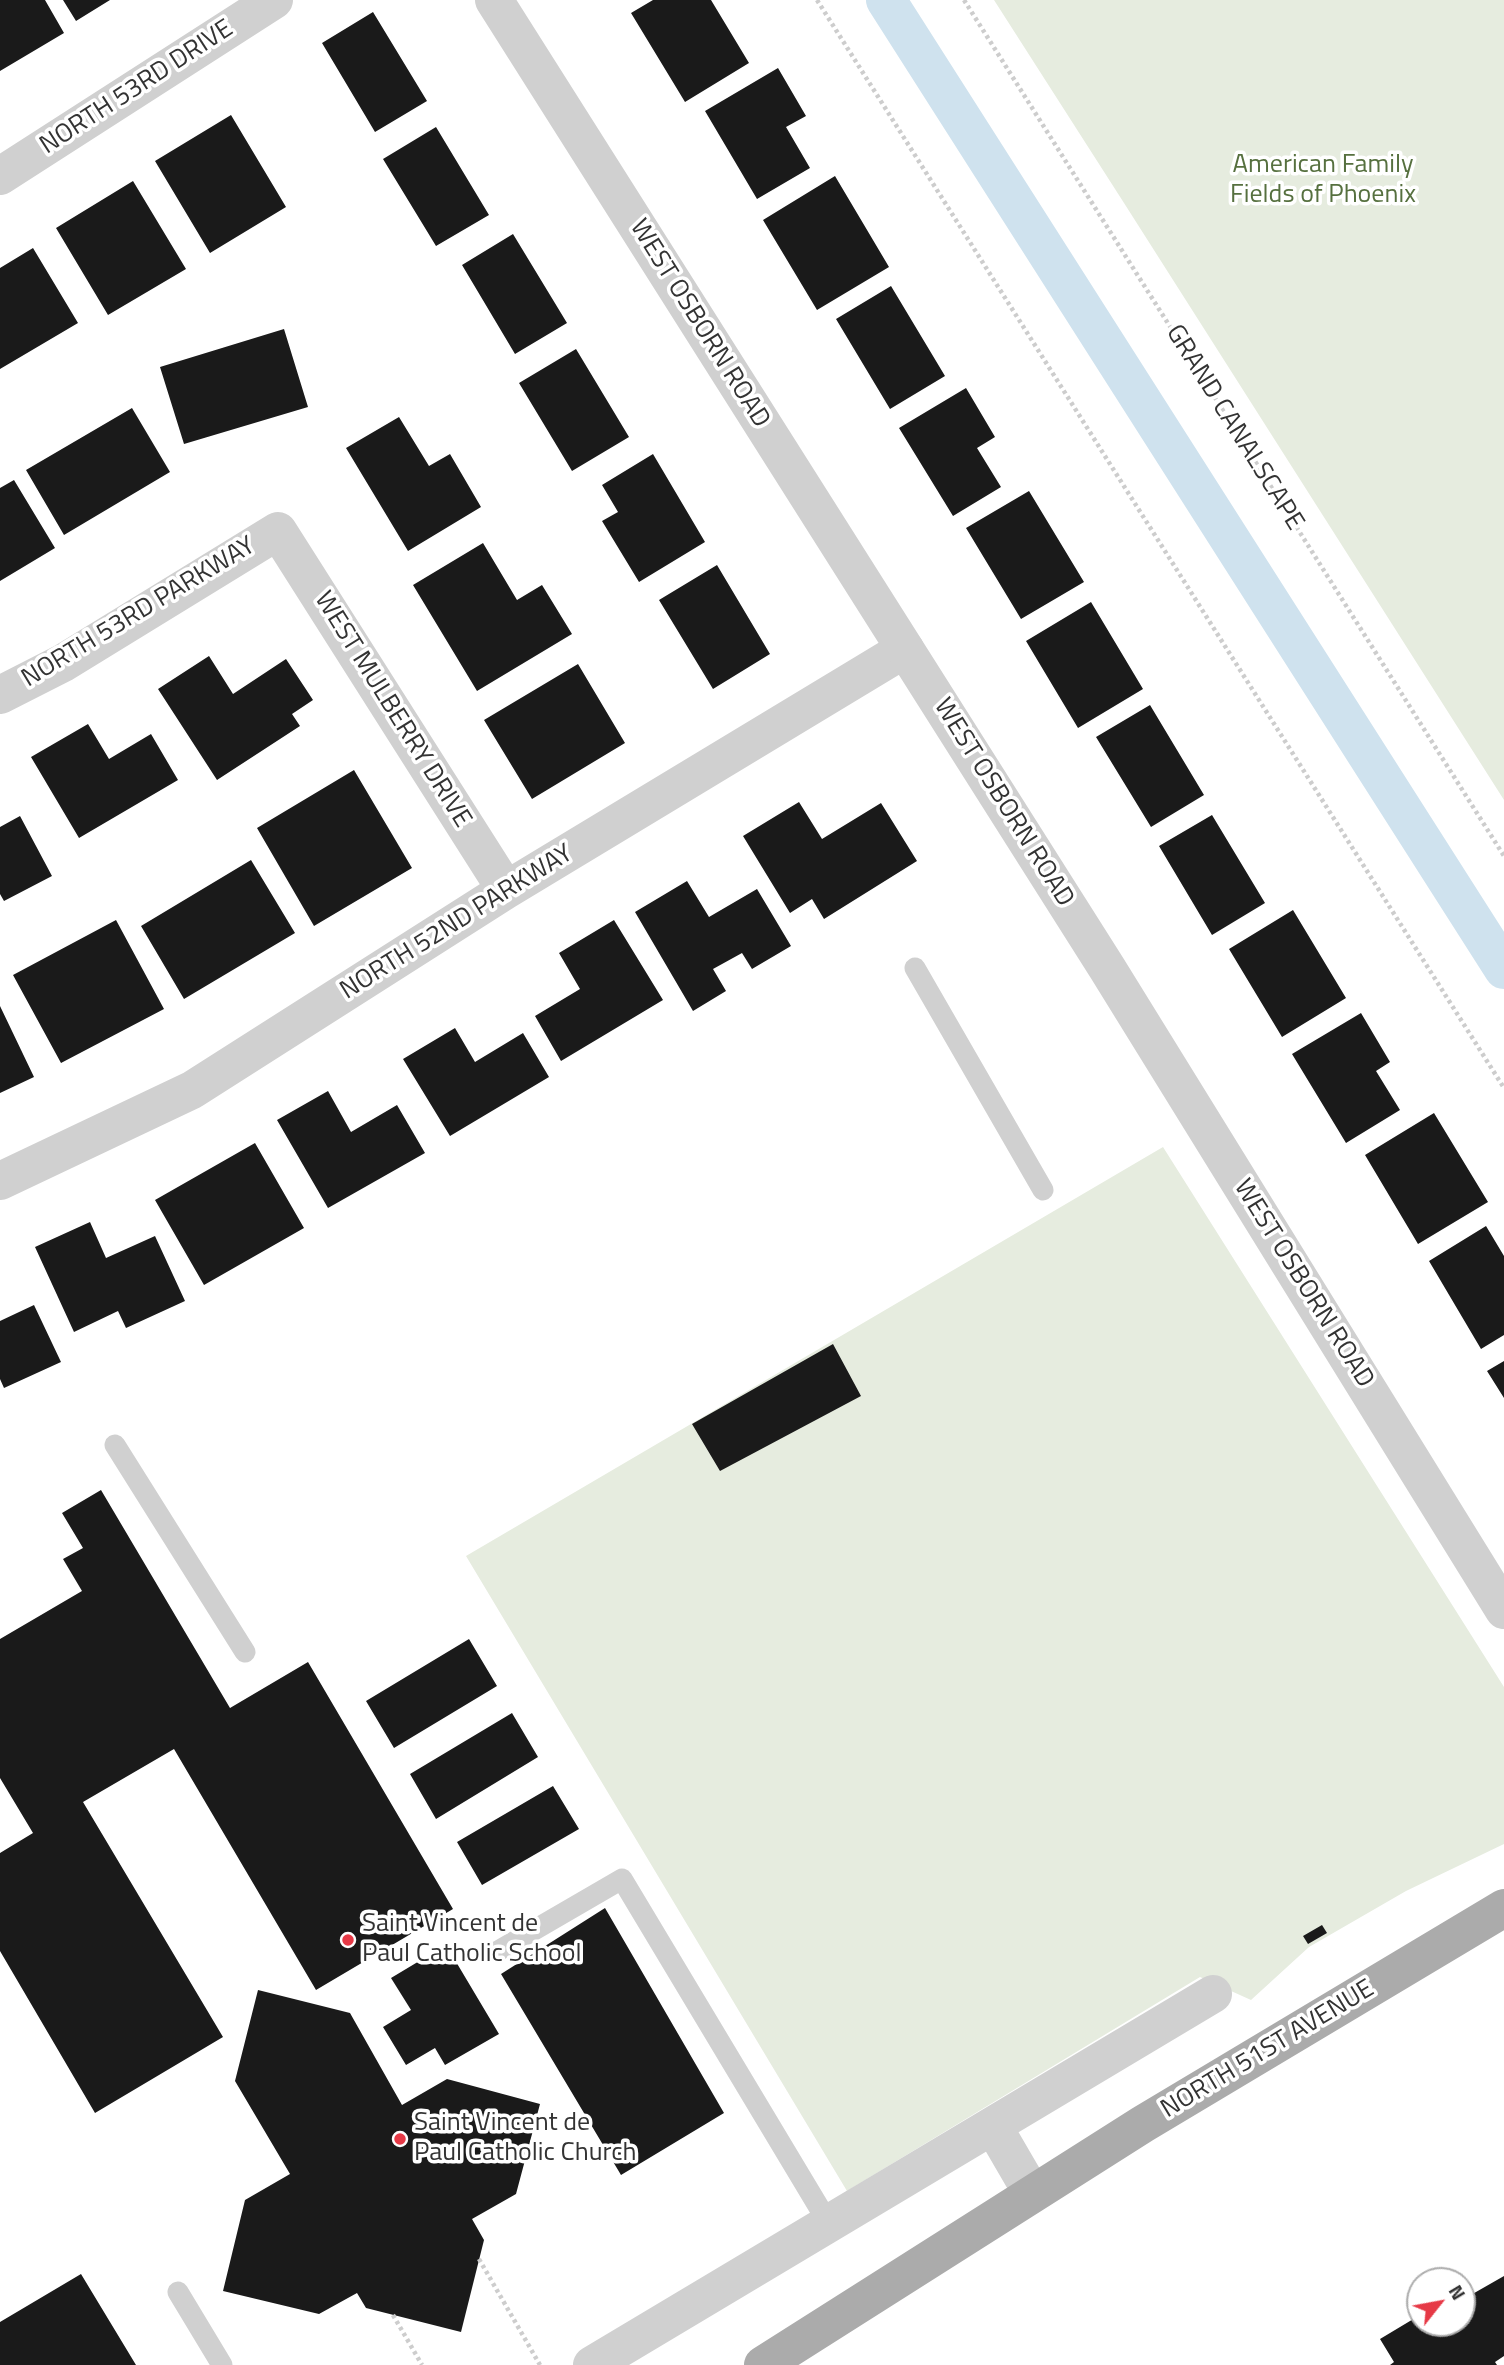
<!DOCTYPE html>
<html>
<head>
<meta charset="utf-8">
<style>
  body { margin:0 }
  #map { position:relative; width:1504px; height:2365px; overflow:hidden; background:#fff; font-family:"Titillium Web",sans-serif }
  canvas { display:block }
  .north { position:absolute; left:1406px; top:2267px; width:70px; height:70px; box-sizing:border-box; background:#fff; border:2px solid #adadad; border-radius:50%; rotate:59deg; font-size:19px; font-weight:700; line-height:28px; text-align:center; color:#333 }
  .north::after { content:''; display:block; margin:auto; width:24px; height:32px; background:#e63946; clip-path:polygon(50% 0,100% 100%,50% 72%,0 100%) }
</style>
</head>
<body>
<div id="map">
<canvas width="1504" height="2365"></canvas>
<div class="north">N</div>
</div>
<script>
const g = document.querySelector('canvas').getContext('2d');
g.lineJoin = 'round';
function fill(path, color) { g.fillStyle = color; g.fill(path, 'evenodd'); }
const poly = rows => new Path2D(rows.map(r => 'M' + r).join(''));
function trace(path, color, width, dash) { g.strokeStyle = color; g.lineWidth = width; g.lineCap = dash ? 'butt' : 'round'; g.setLineDash(dash || []); g.stroke(path); }
function label(font, color, halo, rows, align = 'center') {
  g.font = font + ' "Titillium Web",sans-serif'; g.lineWidth = 7; g.setLineDash([]); g.textBaseline = 'middle'; g.strokeStyle = halo; g.fillStyle = color; for (const [text, x, y, turn = 0] of rows) {
    g.save(); g.translate(x, y); g.rotate((+turn || 0) * Math.PI / 180); g.textAlign = isNaN(turn) ? turn : align; if (halo) g.strokeText(text, 0, 0); g.fillText(text, 0, 0); g.restore();
  }
}
const green = poly([
  [994,0,1504,0,1504,800,1124,203],
  [1163,1147,1504,1687,1504,1844,1406,1891,1309,1947,1251,2000,1200,1977,847,2191,466,1556]
]);
const canal = poly([
  [886,0,1504,969]
]);
const building = poly([
  [0,0,45,0,64,33,0,71],
  [63,0,110,0,76,21],
  [653,0,711,0,749,63,685,102,631,13],
  [373,12,427,101,375,132,322,43],
  [778,68,806,116,786,127,810,168,757,199,705,111],
  [231,115,286,207,210,253,155,161],
  [436,127,489,215,436,246,383,159],
  [835,176,889,267,817,310,763,220],
  [133,181,186,269,108,315,56,228],
  [513,234,567,323,515,354,462,265],
  [33,248,78,323,0,369,0,268],
  [891,286,945,376,890,409,836,319],
  [284,329,308,407,184,444,160,367],
  [576,349,629,437,572,471,519,383],
  [966,388,995,437,977,448,1001,487,953,516,899,428],
  [132,408,170,472,64,535,26,470],
  [399,417,429,466,450,454,481,507,408,551,346,448],
  [653,454,705,542,639,582,602,521,618,512,602,485],
  [14,480,55,548,0,581,0,488],
  [1029,491,1084,582,1021,619,966,528],
  [483,543,517,600,542,585,572,634,477,691,413,585],
  [717,565,770,654,713,689,659,600],
  [1091,602,1143,689,1078,728,1026,641],
  [209,656,233,694,286,659,313,700,292,714,300,726,217,780,158,689],
  [578,664,625,743,532,799,484,720],
  [1150,705,1204,795,1151,827,1096,737],
  [88,724,109,759,151,734,178,780,79,838,31,757],
  [354,770,412,868,314,926,257,828],
  [799,802,822,839,881,803,917,861,824,919,812,899,790,913,743,836],
  [1212,815,1265,903,1212,935,1159,846],
  [20,816,52,876,4,901,0,894,0,827],
  [251,860,295,933,184,999,141,926],
  [687,881,709,917,757,889,791,946,752,969,742,953,713,969,726,991,693,1011,635,912],
  [1293,910,1346,998,1282,1037,1229,949],
  [116,920,164,1009,61,1063,13,975],
  [614,920,663,1000,561,1061,535,1016,580,989,559,953],
  [0,1006,34,1077,0,1093],
  [1361,1013,1390,1062,1376,1071,1400,1110,1346,1143,1292,1054],
  [455,1028,475,1062,523,1033,549,1077,450,1136,403,1059],
  [328,1091,351,1132,397,1105,425,1153,328,1208,277,1120],
  [1434,1113,1488,1202,1418,1244,1365,1155],
  [255,1143,304,1228,204,1285,155,1200],
  [90,1222,106,1258,155,1236,185,1301,126,1328,118,1311,74,1332,35,1247],
  [1486,1226,1504,1256,1504,1335,1481,1349,1429,1261],
  [34,1305,61,1362,4,1388,0,1379,0,1321],
  [833,1344,861,1396,720,1471,692,1424],
  [1504,1361,1504,1398,1487,1371],
  [101,1490,230,1708,308,1662,453,1909,316,1990,174,1749,83,1802,223,2037,95,2113,0,1951,0,1853,33,1833,0,1778,0,1639,82,1591,63,1559,83,1548,62,1513],
  [469,1639,497,1686,394,1748,366,1701],
  [512,1713,538,1757,436,1819,410,1774],
  [553,1786,579,1829,482,1885,457,1842],
  [605,1908,724,2113,621,2175,501,1974],
  [1322,1925,1327,1933,1308,1944,1303,1936],
  [446,1945,499,2034,445,2065,435,2048,406,2065,383,2027,411,2010,391,1978],
  [258,1990,350,2013,402,2105,447,2079,540,2104,516,2194,472,2219,484,2240,461,2332,366,2308,357,2293,319,2314,223,2291,245,2200,290,2174,235,2081],
  [81,2274,136,2365,0,2365,0,2322],
  [1504,2276,1504,2356,1495,2362,1497,2365,1390,2365,1394,2362,1380,2339,1420,2315,1420,2323,1462,2323,1462,2300]
]);
const path = poly([
  [817,0,1504,1088],
  [964,0,1504,856],
  [479,2259,540,2365],
  [393,2315,422,2365]
]);
const service = poly([
  [915,968,1043,1190],
  [115,1445,245,1652],
  [498,1951,622,1879,829,2224],
  [178,2292,222,2365]
]);
const minor = poly([
  [0,176,274,0],
  [0,695,63,663,278,531,506,890],
  [0,1181,192,1090,506,890,905,649],
  [993,2126,1032,2193],
  [592,2365,1213,1994]
]);
const tertiary = poly([
  [494,0,1107,968,1504,1610]
]);
const primary = poly([
  [763,2365,1143,2124,1504,1908]
]);
const markers = [
  [348,1940,7,"#e63946"],
  [400,2139,7,"#e63946"]
];
const streetNames = [
  ["NORTH 53RD DRIVE",137,88,-33],
  ["WEST OSBORN ROAD",699,324,58],
  ["GRAND CANALSCAPE",1234,428,58],
  ["NORTH 53RD PARKWAY",139,613,-31],
  ["WEST MULBERRY DRIVE",392,710,58],
  ["WEST OSBORN ROAD",1003,803,58],
  ["NORTH 52ND PARKWAY",457,923,-32],
  ["WEST OSBORN ROAD",1303,1284,58],
  ["NORTH 51ST AVENUE",1268,2050,-31]
];
const parkNames = [
  ["American Family",1323,166],
  ["Fields of Phoenix",1323,196]
];
const poiNames = [
  ["Saint Vincent de",362,1925],
  ["Paul Catholic School",362,1955],
  ["Saint Vincent de",414,2124],
  ["Paul Catholic Church",414,2154]
];
fill(green, '#e6ecdf');
trace(canal, '#cfe2ee', 40);
fill(building, '#1a1a1a');
trace(path, '#cdcdcd', 4.5, [3.5, 3.5]);
trace(service, '#d0d0d0', 21);
trace(minor, '#d0d0d0', 38);
trace(tertiary, '#d0d0d0', 38);
trace(primary, '#ababab', 38);
for (const [x, y, r, color] of markers) { const dot = new Path2D(); dot.arc(x, y, r, 0, 2 * Math.PI); g.fillStyle = color; g.fill(dot); trace(dot, '#fff', 2.5); }
label('26px', '#333', '#fff', streetNames);
label('26px', '#56703f', '#fff', parkNames);
label('26px', '#333', '#fff', poiNames, 'left');
</script>
</body>
</html>
